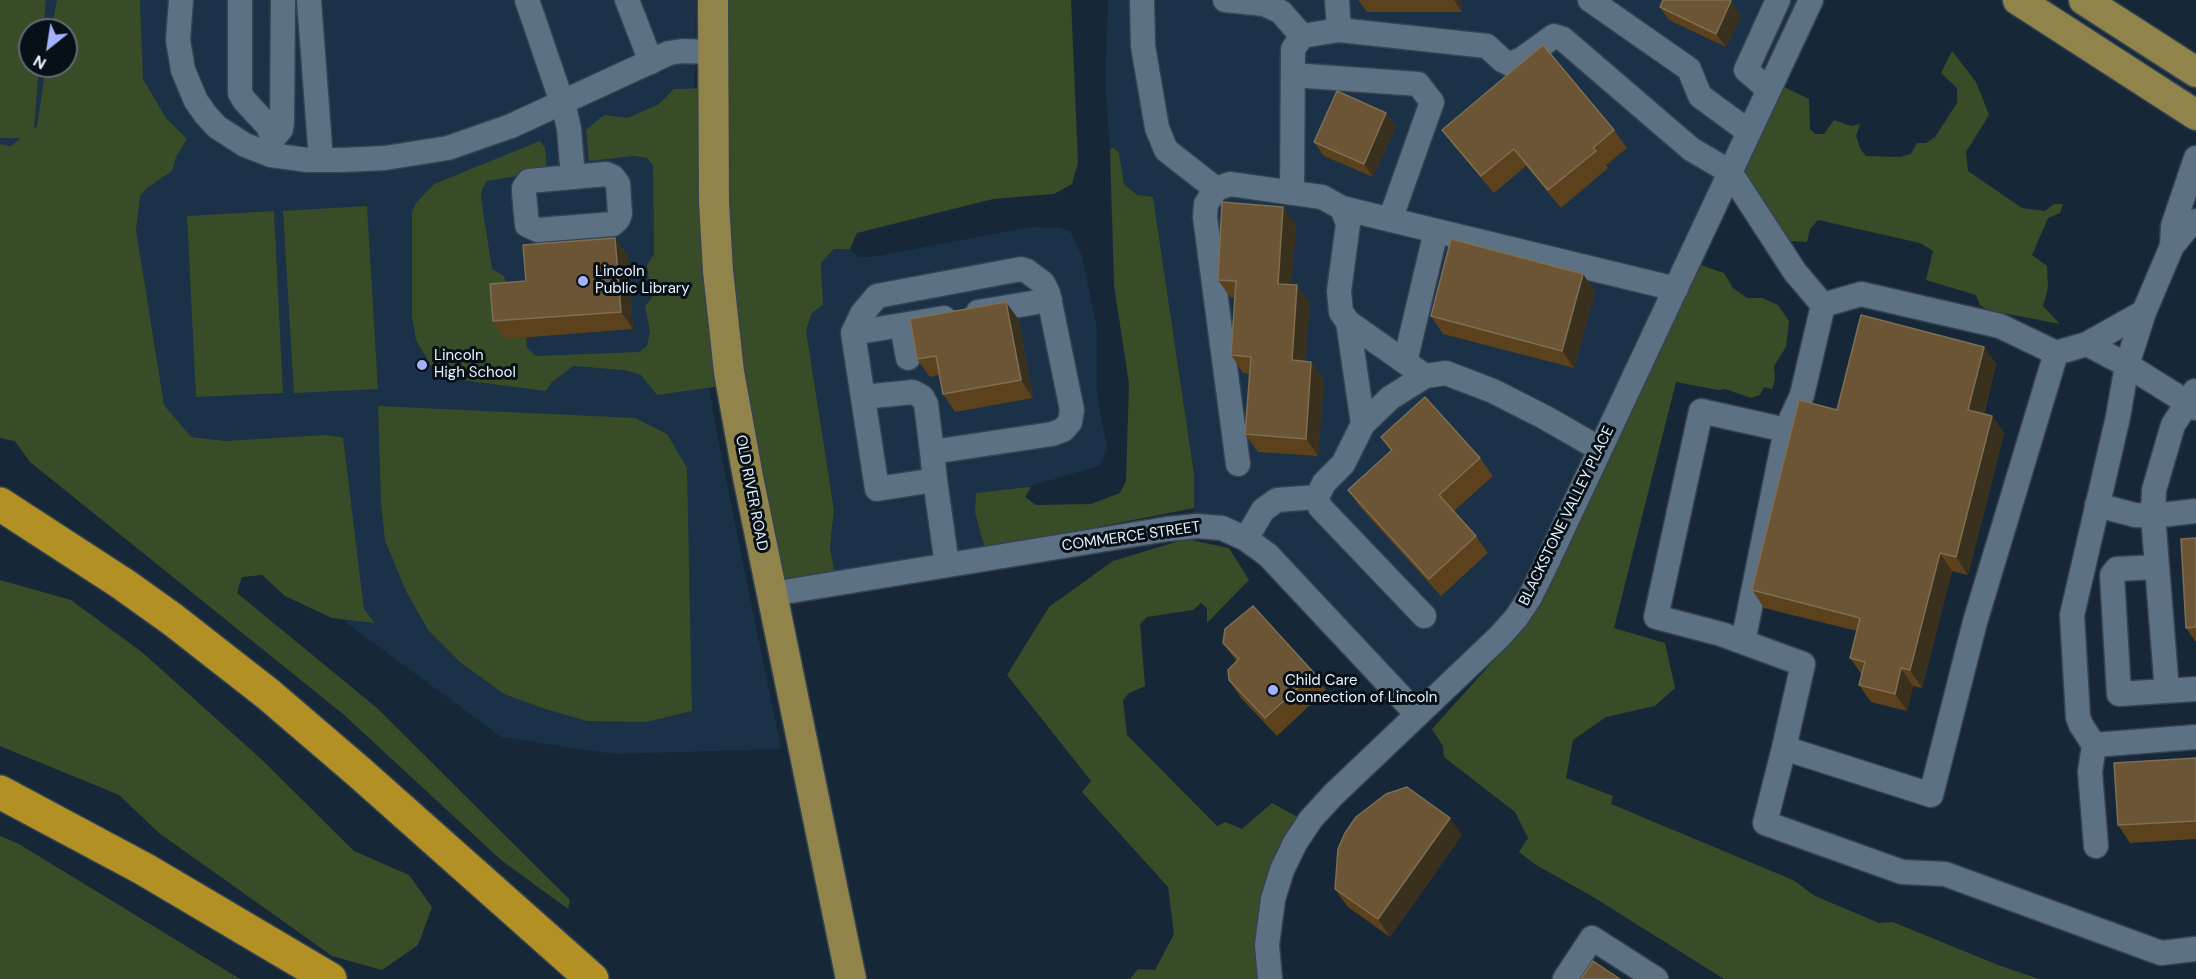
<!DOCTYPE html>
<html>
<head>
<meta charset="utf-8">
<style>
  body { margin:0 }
  #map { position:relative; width:2196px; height:979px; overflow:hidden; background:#162838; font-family:"DM Sans",sans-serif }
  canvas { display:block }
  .north { position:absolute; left:18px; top:18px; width:60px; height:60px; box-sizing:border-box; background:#081017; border:2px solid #626b73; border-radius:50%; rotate:210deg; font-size:16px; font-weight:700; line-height:24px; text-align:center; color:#e8f3fe }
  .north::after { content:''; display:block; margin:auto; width:21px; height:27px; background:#a2b2fd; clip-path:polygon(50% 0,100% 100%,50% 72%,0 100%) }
</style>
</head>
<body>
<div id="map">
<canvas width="2196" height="979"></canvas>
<div class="north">N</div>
</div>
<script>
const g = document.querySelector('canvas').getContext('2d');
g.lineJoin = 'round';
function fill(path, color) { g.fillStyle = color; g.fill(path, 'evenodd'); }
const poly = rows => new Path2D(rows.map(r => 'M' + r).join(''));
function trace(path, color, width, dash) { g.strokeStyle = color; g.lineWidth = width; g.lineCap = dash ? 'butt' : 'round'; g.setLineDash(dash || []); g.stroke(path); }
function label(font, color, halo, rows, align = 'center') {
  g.font = font + ' "DM Sans",sans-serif'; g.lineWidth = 6; g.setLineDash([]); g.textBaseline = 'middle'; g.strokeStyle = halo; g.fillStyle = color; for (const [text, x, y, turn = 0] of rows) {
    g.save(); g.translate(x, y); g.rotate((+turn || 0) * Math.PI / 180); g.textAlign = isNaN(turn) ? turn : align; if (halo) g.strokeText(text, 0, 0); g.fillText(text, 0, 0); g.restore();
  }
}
const built = poly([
  [0,0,696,0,693,168,702,324,712,406,726,479,781,749,614,754,501,737,313,598,162,424,0,160],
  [30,30,66,30,66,66,30,66],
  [1108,0,1813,0,1516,619,1421,712,1251,535,1194,526,1194,474,1153,197,1137,195,1124,184,1119,153,1114,148,1110,149,1105,83],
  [1031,227,1059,228,1070,231,1082,256,1097,329,1097,393,1107,448,1101,465,1028,487,982,534,986,555,836,580,830,547,834,510,806,330,812,313,823,305,821,263,834,249,850,249,859,257,872,257]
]);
const green = poly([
  [0,0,46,0,43,30,30,30,30,66,39,66,34,129,37,126,46,66,66,66,66,30,51,30,57,0,140,0,143,79,166,118,187,139,176,157,172,171,147,188,140,196,136,230,164,405,191,437,225,441,326,435,343,438,364,609,375,623,332,618,285,596,262,575,242,577,237,593,377,708,570,900,568,909,501,860,343,714,30,462,15,441,0,438,0,144,11,146,21,138,0,138],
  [716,0,1071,0,1078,163,1072,184,1054,194,993,199,857,233,850,249,834,249,821,263,823,305,812,313,806,330,834,510,830,547,836,581,778,594,735,384,657,395,641,375,624,370,573,366,551,383,546,391,438,377,416,340,412,317,412,212,416,203,434,184,540,141,545,148,547,171,487,181,482,189,481,198,492,269,504,276,506,285,512,286,522,281,527,348,536,356,639,352,647,346,650,332,645,306,652,298,647,265,654,254,653,165,647,158,634,156,589,161,586,130,604,115,628,118,659,104,674,89,715,88],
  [1952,51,1976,82,1989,115,1966,152,1968,171,2022,208,2045,211,2054,204,2063,204,2060,213,2048,218,2032,255,2047,266,2048,288,2043,306,2060,324,1987,310,1980,305,1976,295,1926,280,1933,251,1920,243,1818,220,1810,229,1807,242,1790,241,1775,230,1759,208,1724,196,1778,84,1809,99,1810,129,1815,134,1824,134,1834,120,1851,126,1860,124,1856,136,1861,150,1866,156,1900,157,1911,154,1917,143,1926,143,1935,137,1957,103,1957,88,1941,73],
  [1114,148,1119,153,1124,184,1137,195,1153,197,1194,474,1194,508,985,549,975,512,976,493,1028,487,1031,487,1025,497,1036,505,1091,504,1120,493,1126,481,1129,384,1114,285,1110,149],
  [367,206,378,389,294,393,283,211],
  [274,211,283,393,196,397,187,216],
  [1692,262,1724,273,1733,288,1747,298,1762,298,1778,305,1789,321,1786,347,1774,366,1775,379,1772,389,1764,387,1760,395,1751,398,1725,389,1718,390,1676,382,1614,628,1665,643,1675,688,1655,706,1606,717,1573,740,1566,778,1613,796,1611,804,1793,880,1815,896,1879,923,1893,922,1998,965,2039,979,1724,979,1590,895,1536,865,1519,852,1528,838,1515,812,1444,757,1443,746,1432,729,1515,637],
  [378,406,635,418,667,434,687,468,692,711,646,722,587,721,545,709,504,694,460,662,428,630,406,591,385,540,381,503],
  [1186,539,1229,548,1249,580,1207,623,1207,608,1201,603,1193,610,1147,617,1140,624,1145,686,1129,693,1123,700,1127,735,1217,826,1225,822,1242,829,1272,803,1309,823,1279,889,1278,979,1130,979,1138,969,1155,970,1174,934,1168,887,1082,792,1091,781,1007,675,1049,607,1113,561],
  [0,580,71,600,143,653,261,759,354,851,409,875,432,907,418,945,382,970,332,956,159,833,119,795,0,746],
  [0,836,19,844,240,979,0,979]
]);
const minor = poly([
  [181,0,178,40,183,70,196,101,206,115,217,127,245,145,271,155,307,160,342,160,385,158,448,148,511,126,669,53,682,51,713,52],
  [240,0,240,93,244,100,268,126,273,139,271,155],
  [309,0,321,160],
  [527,0,565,111,569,129,573,177],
  [627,0,651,62],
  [1142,0,1143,46,1157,128,1166,150,1216,189],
  [1225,0,1264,4,1281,12,1302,36],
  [1337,0,1339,30],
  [1590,0,1689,69,1700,96,1749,132],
  [1293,75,1418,84,1432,102,1390,220],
  [1769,90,1746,70,1778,0],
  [273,139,281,129,282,123,283,0],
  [606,174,613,177,618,184,620,214,618,219,613,224,538,230,527,225,524,193,524,188,529,181,606,174],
  [1292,193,1293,49,1302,36,1339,30,1487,46,1502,60,1510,64,1522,59,1554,36,1563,39,1691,149,1730,172,1795,272,1823,305],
  [1342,208,1676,289],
  [2172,246,2173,226,2196,158],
  [1823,305,1861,294,2000,326,2056,353,2087,344,2127,365,2196,408],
  [978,312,1050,300],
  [1348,322,1363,424],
  [902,325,944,318],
  [853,333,902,325,908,358],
  [2087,344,2144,312],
  [2056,353,1975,622,1931,795,1784,748,1765,823,1902,872,1945,874,2161,953,2196,949],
  [1405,362,1436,231],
  [863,397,913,392,922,397,926,404,932,452],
  [1238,464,1205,217,1206,204,1216,189,1230,184,1322,197,1342,208,1348,224,1339,291,1341,312,1348,322,1425,376],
  [935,480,932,452,1052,434,1063,430,1070,422,1072,410,1048,293,1043,283,1027,271,1021,269,877,296,862,314,853,333,877,489,935,480,947,565],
  [2097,505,2135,515,2153,516,2196,511],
  [1246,539,1263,510,1277,500,1317,497],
  [2157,567,2117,569,2112,575,2119,694,2196,689],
  [772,594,1167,529,1197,526,1222,528,1246,539,1268,555,1417,714],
  [1424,616,1320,507,1317,497,1324,483,1343,464,1363,424,1390,398,1425,376,1446,373,1493,391,1546,418,1600,449],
  [1743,642,1786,430,1802,395,1823,305],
  [2167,691,2153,516,2154,490,2173,425,2195,391],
  [2094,745,2196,737],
  [1784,748,1803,664,1721,634,1656,617,1701,411,1786,430],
  [2096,846,2090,772,2094,745,2081,725,2078,717,2072,615,2118,417,2127,365,2144,312,2172,246,2186,229,2196,221],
  [1270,979,1267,945,1273,899,1282,870,1295,843,1311,819,1333,795,1499,637,1516,618,1530,597,1544,569,1811,0],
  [1565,979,1592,938,1656,979]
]);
const major = poly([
  [713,0,714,202,718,271,729,372,748,477,851,979],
  [2018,0,2196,115],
  [2084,0,2196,72]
]);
const highway = poly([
  [0,504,123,584,172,619,268,694,359,772,592,979],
  [0,792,144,869,330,979]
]);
const wall = poly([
  [1358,0,1462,0,1462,12,1367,12],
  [1660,7,1741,15,1726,47,1669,20],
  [1386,113,1396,126,1373,177,1324,156,1314,142],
  [1442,130,1614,130,1627,148,1606,165,1608,168,1561,208,1526,166,1494,193,1455,147],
  [1283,207,1296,225,1291,285,1310,303,1305,362,1311,362,1324,380,1318,456,1258,452,1245,434,1250,374,1243,373,1231,355,1235,298,1230,297,1218,280],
  [615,238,628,256,633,329,505,339,493,321,526,281],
  [1583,274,1595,292,1574,368,1443,334,1431,316],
  [1019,320,1033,398,955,412,943,394,939,375,930,377,917,359],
  [1984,347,1996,364,1984,414,1992,416,2004,433,1968,575,1952,571,1922,688,1913,686,1907,711,1871,702,1859,685,1862,675,1850,658,1857,631,1764,608,1752,590],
  [1381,437,1480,458,1493,476,1454,511,1476,536,1488,553,1441,596,1360,507,1348,490,1391,451],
  [2196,538,2196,642,2186,628],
  [1223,643,1314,673,1326,690,1277,736,1241,698,1229,680,1237,662],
  [2196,758,2196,839,2130,843,2118,825],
  [1462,835,1390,937,1348,907,1335,889]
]);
const shadedWall = poly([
  [1454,0,1462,0,1462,12],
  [1731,1,1741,15,1726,47,1716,34],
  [1386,113,1396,126,1373,177,1364,164],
  [1283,207,1296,225,1290,302,1278,284],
  [615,238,628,256,633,329,621,312],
  [1583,274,1595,292,1574,368,1562,351],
  [1297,285,1310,303,1304,378,1292,360],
  [1006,302,1019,320,1033,398,1021,380],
  [1984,347,1996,364,1980,427,1968,410],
  [1311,362,1324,380,1318,456,1306,439],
  [1992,416,2004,433,1968,575,1956,557],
  [1940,553,1952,571,1922,688,1910,670],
  [1901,668,1913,686,1907,711,1895,694],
  [1450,818,1462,835,1390,937,1378,919]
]);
const building = poly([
  [1663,0,1728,0,1731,1,1716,34,1660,7,1663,0],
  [1543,45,1614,130,1593,148,1596,151,1548,190,1514,149,1481,176,1442,130,1543,45],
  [1337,91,1386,113,1364,164,1314,142,1337,91],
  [1222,202,1283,207,1278,284,1297,285,1292,360,1311,362,1306,439,1245,434,1251,357,1231,355,1236,281,1218,280,1222,202],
  [615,238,621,312,493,321,490,284,526,281,523,245,615,238],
  [1451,239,1583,274,1562,351,1431,316,1451,239],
  [1006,302,1021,380,943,394,936,356,917,359,910,319,1006,302],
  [1861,315,1984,347,1968,410,1992,416,1956,557,1940,553,1910,670,1901,668,1895,694,1859,685,1865,662,1850,658,1860,618,1752,590,1799,400,1837,410,1861,315],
  [1425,397,1480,458,1439,495,1476,536,1429,579,1348,490,1392,450,1381,437,1425,397],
  [2196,538,2196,627,2186,628,2181,539,2196,538],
  [1253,606,1314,673,1265,718,1229,680,1228,670,1239,659,1223,643,1225,629,1253,606],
  [2196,758,2196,821,2118,825,2114,763,2196,758],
  [1407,787,1450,818,1378,919,1335,889,1338,849,1345,833,1356,817,1386,794,1407,787],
  [1593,961,1620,979,1581,979,1593,961]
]);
const markers = [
  [583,281,6,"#a2b2fd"],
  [422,365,6,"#a2b2fd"],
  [1273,690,6,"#a2b2fd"]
];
const poiNames = [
  ["Lincoln",595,272],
  ["Public Library",595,289],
  ["Lincoln",434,356],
  ["High School",434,373],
  ["Child Care",1285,681],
  ["Connection of Lincoln",1285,698]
];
const streetNames = [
  ["OLD RIVER ROAD",751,493,79],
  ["BLACKSTONE VALLEY PLACE",1567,516,-64],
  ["COMMERCE STREET",1131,537,-8]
];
fill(built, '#1a3147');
fill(green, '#384c28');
trace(minor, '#354250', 27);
trace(major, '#354250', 33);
trace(highway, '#354250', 36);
trace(minor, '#5d7185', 24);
trace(major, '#91844b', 30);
trace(highway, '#b39024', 33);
fill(wall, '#5c421c');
fill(shadedWall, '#39301d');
fill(building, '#6b5534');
trace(building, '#7e6e54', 1.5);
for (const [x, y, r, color] of markers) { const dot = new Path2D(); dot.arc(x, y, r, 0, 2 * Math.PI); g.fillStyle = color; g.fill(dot); trace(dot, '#081017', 2); }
label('15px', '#e8f3fe', '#081017', poiNames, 'left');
label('15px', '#e8f3fe', '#081017', streetNames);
</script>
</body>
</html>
